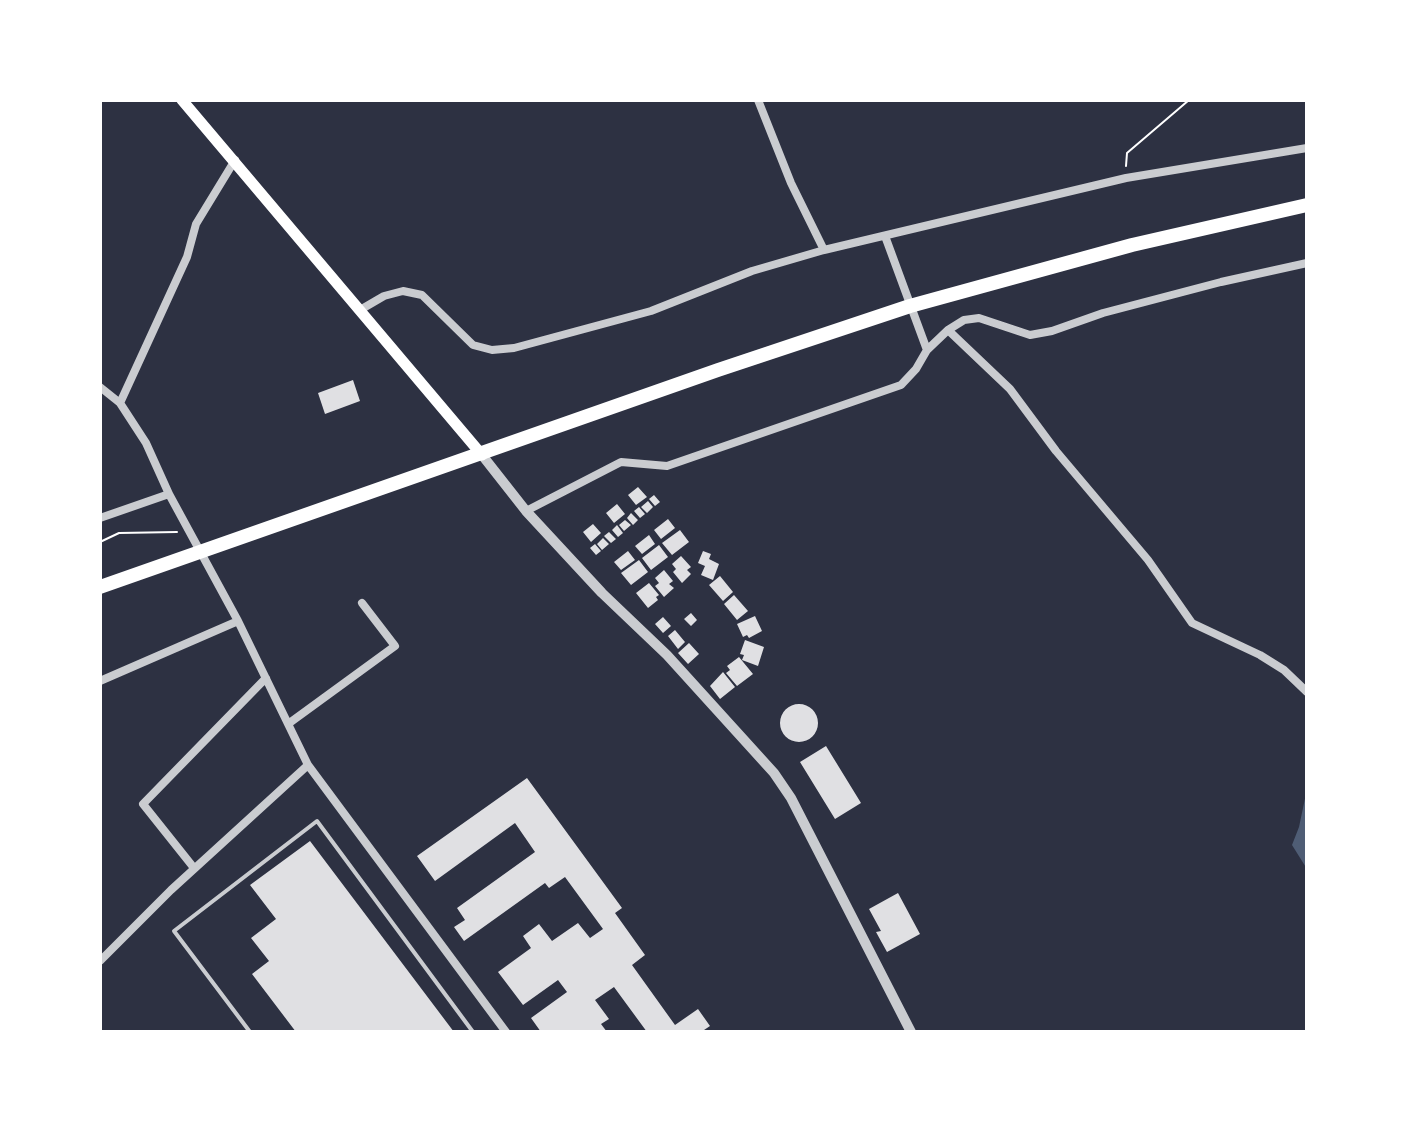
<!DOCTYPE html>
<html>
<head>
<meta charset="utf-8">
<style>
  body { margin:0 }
  #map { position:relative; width:1407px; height:1132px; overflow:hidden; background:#2d3142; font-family:Quicksand,sans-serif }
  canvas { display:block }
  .frame { position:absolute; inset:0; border:102px solid #fff; pointer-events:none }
</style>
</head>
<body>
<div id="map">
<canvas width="1407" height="1132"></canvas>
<div class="frame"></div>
</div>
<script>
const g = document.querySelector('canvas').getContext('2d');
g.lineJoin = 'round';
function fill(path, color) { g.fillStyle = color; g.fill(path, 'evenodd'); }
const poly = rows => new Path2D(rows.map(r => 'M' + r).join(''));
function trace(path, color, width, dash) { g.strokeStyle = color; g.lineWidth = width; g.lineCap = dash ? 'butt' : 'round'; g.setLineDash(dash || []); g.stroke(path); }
const water = poly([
  [1307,789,1307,869,1292,845,1299,827]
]);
const building = poly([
  [353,380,360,401,325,414,318,393],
  [638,487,647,497,636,505,628,495],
  [654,495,660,502,655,506,649,499],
  [648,501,653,507,647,513,641,507],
  [617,504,625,514,614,523,606,513],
  [639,507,645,514,640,518,634,511],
  [631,513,638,520,633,525,627,518],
  [668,519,675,528,661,539,654,530],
  [625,520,631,525,624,531,619,525],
  [593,524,601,533,591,542,583,532],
  [617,525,623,533,618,537,612,530],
  [680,530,689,542,672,555,662,543],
  [609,532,616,539,611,543,604,536],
  [649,535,655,544,642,554,635,546],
  [603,538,609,544,602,550,597,544],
  [595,544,601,551,596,555,590,548],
  [659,545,668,557,651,570,642,558],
  [628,551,635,560,621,570,614,562],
  [703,551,711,554,709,559,719,564,713,580,701,575,705,566,698,563],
  [681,556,691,567,687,570,691,574,682,583,673,572,676,569,672,564],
  [639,560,648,572,631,585,621,573],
  [664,570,673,581,669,584,674,588,664,597,655,586,659,583,655,578],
  [720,576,733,592,723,601,709,585],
  [649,583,659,595,656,597,658,600,648,608,636,593],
  [734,595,748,611,737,620,724,604],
  [691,613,697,620,691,626,684,619],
  [755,616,762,631,749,638,747,635,743,637,737,624],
  [663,617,671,626,663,633,655,624],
  [675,630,685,642,678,649,668,636],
  [745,640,764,647,758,666,742,660,744,655,740,654],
  [689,643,699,654,688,664,678,653],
  [739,657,753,674,737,686,726,673,730,670,727,666],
  [723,672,735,687,720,699,710,686],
  '780 723a19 19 0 1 1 38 0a19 19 0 1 1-38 0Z',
  [826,746,861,803,835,819,800,762],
  [527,778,622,908,615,913,645,955,632,965,675,1025,698,1009,710,1026,701,1032,647,1032,614,987,595,1000,609,1019,601,1024,607,1032,541,1032,531,1018,567,992,558,980,523,1005,498,972,531,948,523,936,539,924,552,941,578,923,590,938,603,929,565,877,549,888,545,883,464,941,454,927,465,920,457,908,535,852,515,823,435,881,417,856],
  [310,841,454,1032,296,1032,252,974,269,961,251,938,276,919,250,885],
  [898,893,920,934,887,952,876,932,881,931,869,909]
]);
const path = poly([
  [1126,166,1127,153,1189,100],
  [100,542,119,533,177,532]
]);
const service = poly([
  [250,1032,174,931,317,821,473,1032]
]);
const minor = poly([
  [758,100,791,183,824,250],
  [885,236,927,350],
  [360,310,384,296,403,291,422,295,473,345,492,350,514,348,651,311,752,271,824,250,1126,178,1307,148],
  [948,330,1010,389,1056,451,1148,560,1192,623,1260,655,1284,670,1307,692],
  [100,387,120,403,146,443,169,494,238,621,308,765,506,1032],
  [120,403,187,257,196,224,235,160],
  [526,511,621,462,667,466,901,385,916,369,927,350,948,330,964,320,979,318,1030,335,1052,331,1103,313,1221,282,1307,263],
  [100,518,169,494],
  [100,681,238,621],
  [288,724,395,646,362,603],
  [194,868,143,804,266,678],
  [100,961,171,890,308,765]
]);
const tertiary = poly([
  [482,455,526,511,602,593,667,655,774,773,791,798,911,1032]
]);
const secondary = poly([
  [182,100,482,455]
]);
const trunk = poly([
  [100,587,718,370,910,306,1132,245,1307,205]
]);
fill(water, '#4f5d75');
fill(building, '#e0e0e3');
trace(path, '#fff', 2);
trace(service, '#caccd0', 4);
trace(minor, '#caccd0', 8);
trace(tertiary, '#caccd0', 10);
trace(secondary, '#fff', 11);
trace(trunk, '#fff', 14);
</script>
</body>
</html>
